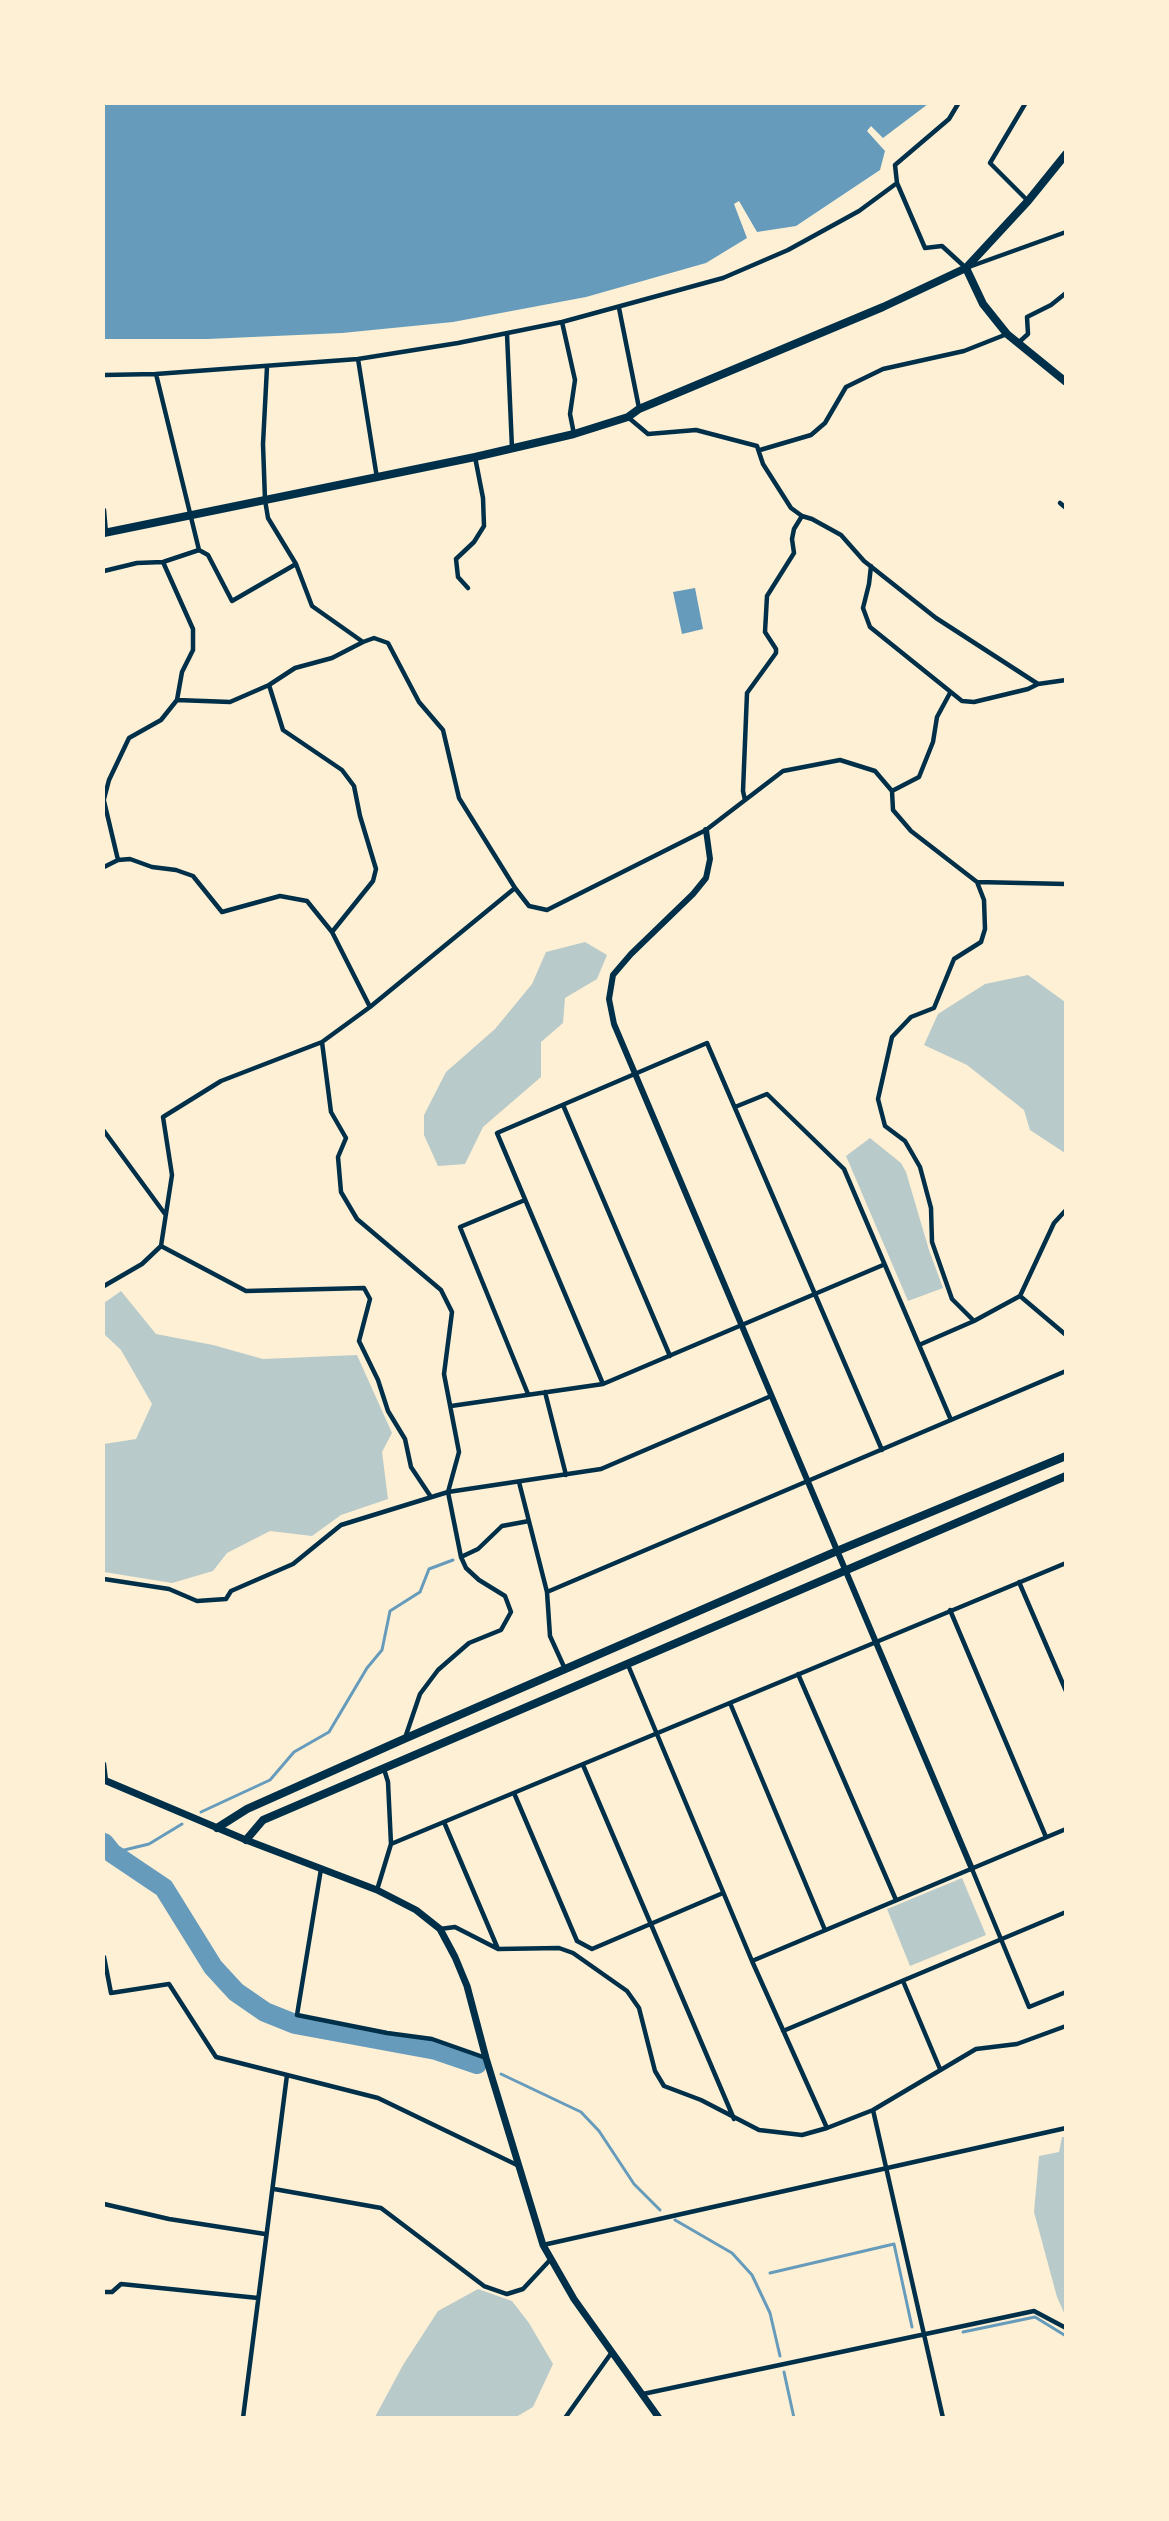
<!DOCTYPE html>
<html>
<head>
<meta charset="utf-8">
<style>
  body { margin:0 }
  #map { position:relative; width:1169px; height:2521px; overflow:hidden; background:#fdf0d5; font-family:"Work Sans",sans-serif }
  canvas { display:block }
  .frame { position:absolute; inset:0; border:105px solid #fdf0d5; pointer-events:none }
</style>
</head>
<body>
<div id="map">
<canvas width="1169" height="2521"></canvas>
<div class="frame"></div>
</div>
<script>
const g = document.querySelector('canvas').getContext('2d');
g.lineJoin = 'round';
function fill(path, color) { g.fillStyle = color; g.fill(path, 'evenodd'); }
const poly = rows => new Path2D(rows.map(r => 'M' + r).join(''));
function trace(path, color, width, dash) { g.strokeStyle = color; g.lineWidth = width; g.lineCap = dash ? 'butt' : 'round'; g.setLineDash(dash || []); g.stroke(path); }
const green = poly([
  [585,942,607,955,597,979,565,998,563,1023,541,1042,541,1077,483,1127,465,1164,438,1166,424,1135,424,1115,446,1072,495,1029,532,984,546,952],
  [1028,975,1065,1002,1065,1153,1030,1130,1024,1110,967,1065,924,1045,938,1014,985,984],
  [870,1138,901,1163,906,1172,929,1250,943,1288,908,1301,846,1156],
  [121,1291,156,1334,213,1345,263,1359,357,1355,392,1433,382,1452,388,1499,341,1515,312,1536,270,1531,227,1553,213,1571,172,1583,104,1572,104,1444,136,1439,152,1404,121,1350,104,1334,104,1303],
  [962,1878,986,1935,910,1966,887,1909],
  [1062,2137,1065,2137,1065,2315,1057,2297,1034,2212,1039,2156,1059,2152],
  [478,2289,512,2301,529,2323,553,2364,533,2407,516,2417,375,2417,403,2365,438,2311]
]);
const water = poly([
  [104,104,928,104,883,138,871,126,867,131,885,151,880,170,796,226,757,232,739,201,734,204,747,238,706,263,586,297,453,322,342,333,208,339,104,339],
  [695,588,703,629,682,634,673,592]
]);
const stream = poly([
  [201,1812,270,1780,294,1752,329,1732,367,1668,382,1650,390,1611,420,1592,429,1569,453,1560],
  [112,1853,149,1844,182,1824],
  [501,2074,581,2112,599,2131,634,2184,660,2210],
  [675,2220,732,2253,752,2275,770,2313,780,2356],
  [770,2273,894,2244,912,2327],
  [963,2332,1035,2317,1066,2336],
  [784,2372,794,2418]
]);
const river = poly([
  [104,1843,112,1853,164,1888,213,1967,236,1992,265,2012,295,2024,436,2050,477,2064]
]);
const minor = poly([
  [958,104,949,119,895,165,897,183,925,248,942,246,966,268,1066,232],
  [1025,104,990,163,1028,201],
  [619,308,639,408],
  [562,322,575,380,570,414,574,434],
  [507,334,512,448],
  [1018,343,1028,334,1027,317,1051,305,1066,293],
  [358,359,377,478],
  [267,367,263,444,265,500,268,518,296,564,312,606,363,642],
  [156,374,199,550],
  [104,375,156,374,358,359,458,343,562,322,723,278,788,250,859,211,897,183],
  [629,418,648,434,696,430,757,446,763,464,791,508,802,516,812,519,841,535,864,561,936,618,1038,684],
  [760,450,811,435,825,423,846,387,883,369,964,351,1007,334],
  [1060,503,1066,508],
  [104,510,106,533],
  [871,566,869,584,863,608,870,627,962,701,974,702,1028,689,1038,684,1066,680],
  [104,571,137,563,163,562,199,550,208,555,232,601,296,564],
  [468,588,458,577,456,559,474,542,484,526,483,498,475,457],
  [269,685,283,730,342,770,354,786,360,816,376,869,373,881,332,932],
  [177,700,230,702,269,685,295,668,332,658,363,642,374,638,388,643,419,702,443,730,459,798,515,888,529,906,547,910,706,830,783,771,840,760,875,771,892,791,893,810,911,831,977,882,984,900,985,929,981,942,954,959,934,1008,911,1017,892,1037,878,1099,885,1126,905,1141,920,1167,931,1208,932,1242,952,1299,974,1321],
  [892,791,919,777,933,742,937,717,950,693],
  [104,799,109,780,129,738,161,720,177,700,182,672,193,650,193,629,163,562],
  [745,800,743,791,747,693,776,653,776,649,765,632,767,596,794,553,792,539,794,529,802,516],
  [104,801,118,860],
  [104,867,118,860,130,859,152,867,176,870,193,876,222,912,280,896,307,901,332,932,370,1007],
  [977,882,1066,884],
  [322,1042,331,1112,346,1138,338,1157,341,1192,357,1219,441,1290,452,1312,444,1374,459,1452,448,1492,461,1557,466,1568,479,1580,505,1596,511,1612,501,1630,469,1643,438,1670,420,1694,405,1738],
  [563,1105,670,1356],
  [735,1107,767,1094,844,1169,951,1420],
  [104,1131,165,1214],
  [525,1200,460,1227,528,1394],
  [161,1246,246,1291,364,1288,370,1299,359,1341,378,1380,388,1411,405,1439,411,1467,431,1497],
  [104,1286,142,1264,161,1246,172,1175,163,1117,221,1081,322,1042,370,1007,515,888],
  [1020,1296,1066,1335],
  [919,1345,974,1321,1020,1296,1054,1223,1066,1210],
  [603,1384,497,1133,707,1043,882,1450],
  [545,1392,566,1475],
  [451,1406,603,1384,883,1265],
  [519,1482,547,1592,550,1636,565,1669],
  [461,1557,478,1549,502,1526,529,1521],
  [104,1579,169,1589,197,1601,226,1599,231,1591,293,1564,341,1525,448,1492,601,1469,771,1396],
  [1019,1582,1066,1691],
  [547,1592,1066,1371],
  [950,1610,1046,1837],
  [628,1665,752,1961,827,2128],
  [798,1674,896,1900],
  [730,1703,825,1930],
  [104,1764,106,1781],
  [583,1765,734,2119],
  [514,1793,577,1941,592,1949,723,1893],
  [444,1822,498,1949],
  [391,1844,1066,1563],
  [321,1869,297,2015,387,2033,432,2039,486,2058],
  [972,1869,1029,2007,1066,1992],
  [377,1890,391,1844,388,1782,384,1769],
  [440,1929,455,1927,498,1949,559,1948,573,1953,627,1991,639,2008,655,2071,664,2086,701,2100,759,2130,802,2135,827,2128,873,2110,976,2049,1017,2044,1066,2026],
  [104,1957,111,1993,169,1984,216,2057,378,2098,517,2165],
  [752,1961,1066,1829],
  [903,1981,940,2069],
  [783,2031,1066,1912],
  [873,2110,943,2418],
  [274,2189,381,2208,484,2286,507,2294,523,2289,550,2260],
  [104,2204,169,2219,265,2234],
  [543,2245,1066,2128],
  [104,2292,112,2292,121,2284,258,2298],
  [643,2394,1034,2311,1066,2328],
  [243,2418,287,2075],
  [565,2418,612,2352]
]);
const tertiary = poly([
  [706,830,710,859,706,878,693,894,631,954,613,975,609,999,614,1024,972,1869]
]);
const secondary = poly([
  [104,1780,246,1840,377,1890,416,1910,440,1929,455,1957,467,1986,486,2058,543,2245,574,2299,659,2418]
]);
const primary = poly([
  [966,268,983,304,1007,334,1066,382]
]);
const trunk = poly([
  [104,533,475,457,574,434,628,417,639,409,883,307,966,268,1028,201,1066,154],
  [217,1828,247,1809,404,1739,837,1551,1066,1456],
  [246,1840,263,1820,1066,1476]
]);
fill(green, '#b9caca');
fill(water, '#669bbc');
trace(stream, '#669bbc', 3);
trace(river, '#669bbc', 20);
trace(minor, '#003049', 4.5);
trace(tertiary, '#003049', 6);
trace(secondary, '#003049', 7);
trace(primary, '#003049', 8);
trace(trunk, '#003049', 8);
</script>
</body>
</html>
